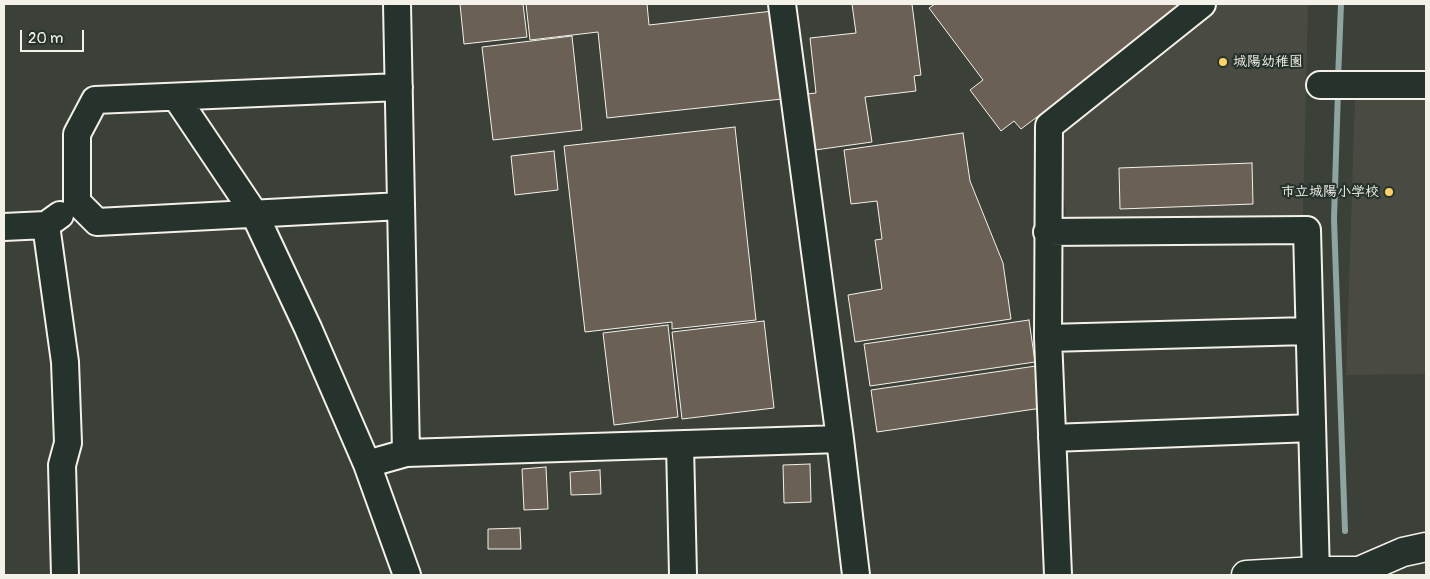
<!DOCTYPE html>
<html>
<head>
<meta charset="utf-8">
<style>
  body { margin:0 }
  #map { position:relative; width:1430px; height:579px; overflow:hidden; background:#3b4039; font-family:Pangolin,sans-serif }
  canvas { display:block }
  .frame { position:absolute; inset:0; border:5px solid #f4f1e8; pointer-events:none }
  .scale { position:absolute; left:20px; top:30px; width:64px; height:22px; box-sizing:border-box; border:2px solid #f4f1e8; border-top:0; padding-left:6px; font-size:15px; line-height:18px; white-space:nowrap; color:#f4f1e8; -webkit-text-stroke:4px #26332d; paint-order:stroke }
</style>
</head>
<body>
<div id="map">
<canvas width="1430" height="579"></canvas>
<div class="frame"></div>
<div class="scale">20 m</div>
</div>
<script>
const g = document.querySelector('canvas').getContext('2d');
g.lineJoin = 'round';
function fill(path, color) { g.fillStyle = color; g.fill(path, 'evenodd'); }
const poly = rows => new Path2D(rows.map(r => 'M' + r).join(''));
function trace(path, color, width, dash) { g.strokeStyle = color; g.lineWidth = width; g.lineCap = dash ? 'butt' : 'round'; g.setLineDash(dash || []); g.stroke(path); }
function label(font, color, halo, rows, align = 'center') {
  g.font = font + ' Pangolin,"Klee One",sans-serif'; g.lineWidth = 4.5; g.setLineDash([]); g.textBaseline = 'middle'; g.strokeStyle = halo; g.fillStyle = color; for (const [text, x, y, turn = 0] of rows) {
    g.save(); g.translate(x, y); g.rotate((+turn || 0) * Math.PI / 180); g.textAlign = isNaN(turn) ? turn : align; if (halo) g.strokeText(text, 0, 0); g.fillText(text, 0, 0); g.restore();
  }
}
const built = poly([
  [1217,4,1308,4,1303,218,1067,223,1056,131,1061,121],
  [1355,97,1426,97,1426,374,1346,375]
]);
const stream = poly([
  [1338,80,1341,4],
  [1338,90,1334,219,1345,531]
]);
const building = poly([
  [460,4,523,4,527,37,464,44,460,4],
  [526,4,647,4,649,25,773,11,782,99,607,118,598,32,530,40,526,4],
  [852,4,912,4,921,75,914,76,916,91,865,97,872,142,815,150,807,94,816,93,810,38,856,33,852,4],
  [935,4,1187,4,1021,129,1014,121,1001,131,970,90,983,80,929,8,935,4],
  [572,36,582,130,493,140,482,47,572,36],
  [735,127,756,320,672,329,672,322,585,332,564,146,735,127],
  [963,133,970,181,1003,263,1011,319,855,342,848,295,882,289,875,240,882,239,877,201,851,204,844,150,963,133],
  [554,151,558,190,515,195,511,156,554,151],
  [1252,163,1253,204,1120,209,1119,168,1252,163],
  [1029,320,1035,362,870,386,864,344,1029,320],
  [764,321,774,408,682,419,672,332,764,321],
  [668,325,678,417,614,425,603,333,668,325],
  [1036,366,1042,408,877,432,871,390,1036,366],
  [810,464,811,502,784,503,783,465,810,464],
  [546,467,548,509,524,510,522,469,546,467],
  [600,470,601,494,571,495,570,472,600,470],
  [520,528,521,549,488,549,488,529,520,528]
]);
const minor = poly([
  [397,4,406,453],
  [782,4,840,439,856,575],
  [1320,85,1426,85],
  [399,87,95,100,77,134,77,202,97,222,401,206],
  [176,97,254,213,308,328,367,464,407,575],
  [46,225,65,362,68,443,62,465,65,575],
  [4,227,46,225,60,215],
  [1047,232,1307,230,1316,575],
  [1048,338,1308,331],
  [1052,438,1312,428],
  [680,445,683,575],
  [367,464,406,453,840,439],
  [1058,575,1048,338,1049,126,1202,4]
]);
const major = poly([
  [1246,575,1316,571,1359,571,1403,552,1426,547]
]);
const markers = [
  [1223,62,5,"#ffd166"],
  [1389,192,5,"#ffd166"]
];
const poiNames = [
  ["城陽幼稚園",1233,62],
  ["市立城陽小学校",1379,192,"right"]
];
fill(built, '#494a42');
trace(stream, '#8fa3a1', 6);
fill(building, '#6b6056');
trace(building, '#f4f1e8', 1);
trace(minor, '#f4f1e8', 30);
trace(major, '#f4f1e8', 31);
trace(minor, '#26332d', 26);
trace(major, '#26332d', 28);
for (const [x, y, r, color] of markers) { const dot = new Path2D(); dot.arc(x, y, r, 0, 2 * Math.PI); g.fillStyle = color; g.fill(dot); trace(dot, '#26332d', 2); }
label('bold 14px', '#f4f1e8', '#26332d', poiNames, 'left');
</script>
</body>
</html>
